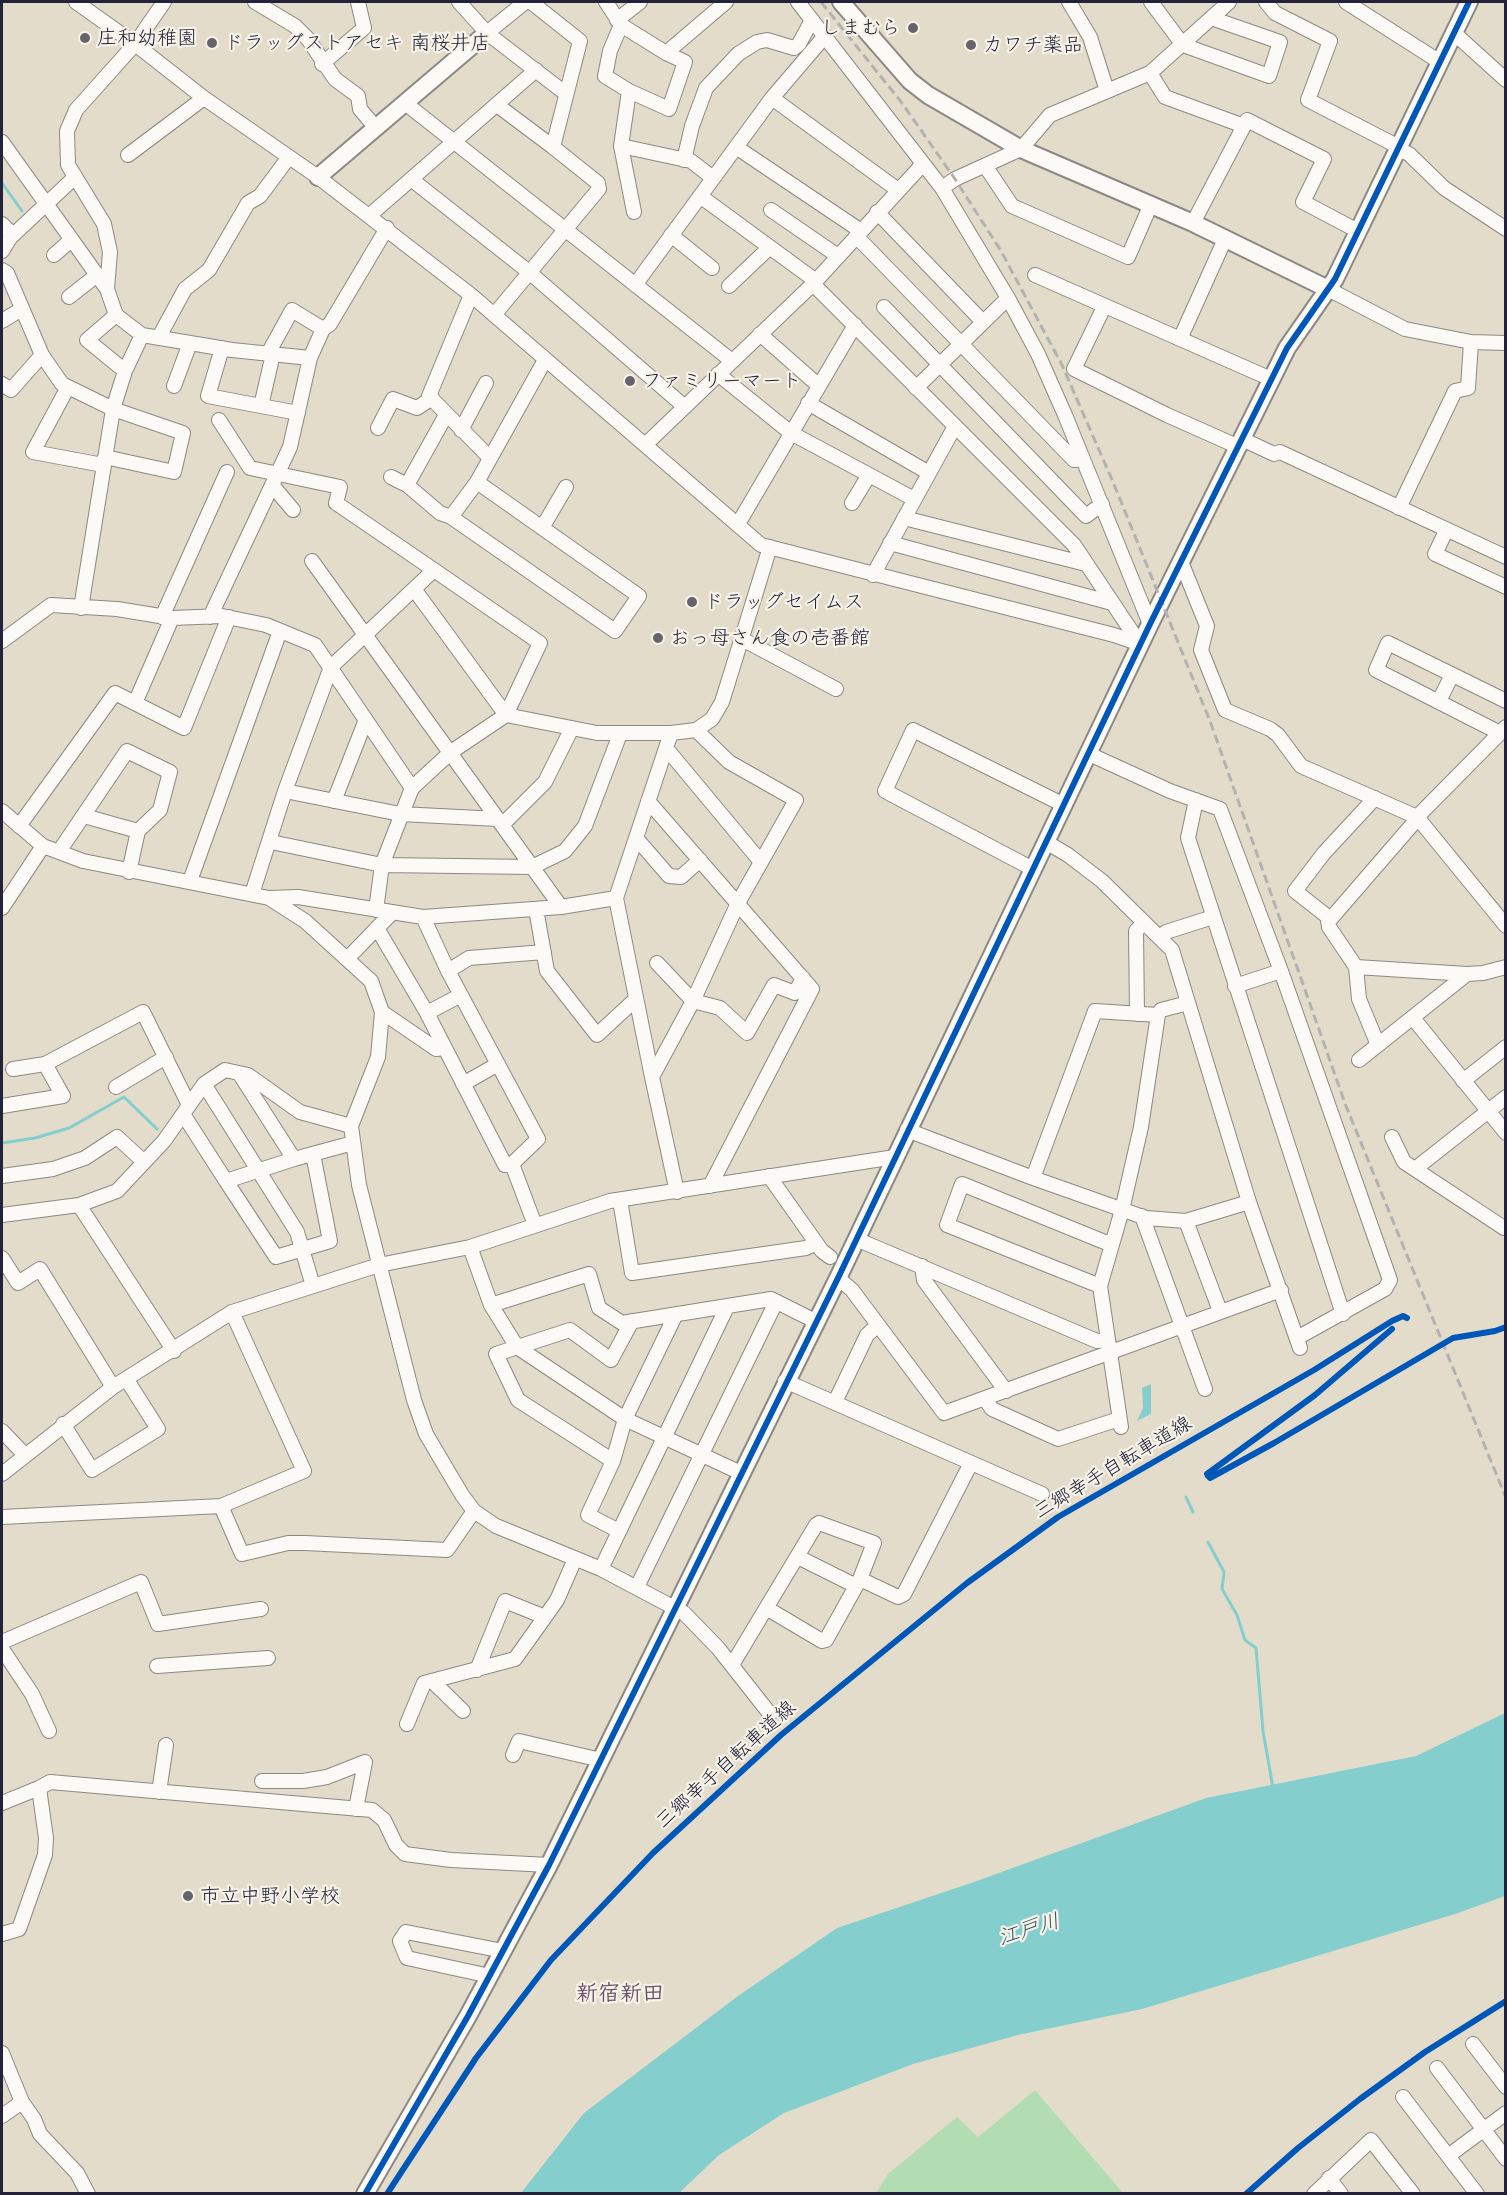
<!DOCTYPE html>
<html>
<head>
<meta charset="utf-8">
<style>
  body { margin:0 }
  #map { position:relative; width:1507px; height:2195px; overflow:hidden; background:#e4dcca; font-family:"Playpen Sans",sans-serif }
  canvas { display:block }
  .frame { position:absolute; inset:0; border:3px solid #22223b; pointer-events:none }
</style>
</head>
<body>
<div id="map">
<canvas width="1507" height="2195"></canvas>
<div class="frame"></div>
</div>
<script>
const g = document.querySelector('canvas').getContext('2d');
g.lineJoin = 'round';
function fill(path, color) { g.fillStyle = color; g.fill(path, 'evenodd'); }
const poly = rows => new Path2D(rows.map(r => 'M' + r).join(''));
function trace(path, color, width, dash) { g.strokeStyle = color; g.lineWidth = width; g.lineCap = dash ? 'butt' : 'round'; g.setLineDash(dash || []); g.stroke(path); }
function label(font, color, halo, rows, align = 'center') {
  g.font = font + ' "Playpen Sans","Klee One",sans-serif'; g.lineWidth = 4.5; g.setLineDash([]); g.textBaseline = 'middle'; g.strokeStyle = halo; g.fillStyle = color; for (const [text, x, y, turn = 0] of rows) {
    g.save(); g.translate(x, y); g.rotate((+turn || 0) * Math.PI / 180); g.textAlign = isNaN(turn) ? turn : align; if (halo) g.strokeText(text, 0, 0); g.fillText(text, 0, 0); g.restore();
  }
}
const green = poly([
  [1035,2090,1123,2193,876,2193,888,2174,957,2117,978,2137]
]);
const water = poly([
  [1151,1384,1151,1414,1137,1421,1143,1408,1142,1388],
  [1505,1713,1505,1896,1455,1914,1142,2009,1018,2035,913,2064,784,2113,719,2155,679,2193,521,2193,584,2113,738,1996,837,1928,974,1882,1206,1798,1416,1756]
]);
const stream = poly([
  [2,183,22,211],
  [2,1143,35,1138,69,1128,124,1097,157,1129],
  [1186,1497,1193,1512],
  [1208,1542,1224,1572,1222,1589,1237,1615,1245,1640,1256,1648,1263,1731,1273,1788]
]);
const minor = poly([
  [76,2,135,44,204,98,318,177,471,295,761,545,1114,635,1140,644],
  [255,2,295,26,308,39,335,79,358,96,360,109,376,128],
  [459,2,487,33,565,93],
  [606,2,621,25,666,53,726,2],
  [798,2,942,188,1008,298,1038,354,1065,415,1150,624],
  [1069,2,1090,37,1107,91],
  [1151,2,1183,45,1269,76,1280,42,1211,18],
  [1266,2,1275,13,1330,41,1308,100,1399,147],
  [1346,2,1440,62],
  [617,20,640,2],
  [621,25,610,51,605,76,629,91,621,146,634,212],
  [487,33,525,2],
  [1454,33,1506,80],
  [322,64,364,28,358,2],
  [1150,73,1165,97,1244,126],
  [629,91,669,109,685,62,666,53],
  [772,98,898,190],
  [405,103,732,361],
  [497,105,553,147],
  [2,142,107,289,116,315,142,335,232,350,310,358],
  [621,146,691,161,713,178],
  [736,147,861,231],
  [1398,149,1409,154,1444,188,1506,229],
  [128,155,204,98],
  [684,160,692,126,706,88,738,54,757,42,767,40,794,48,799,44,812,20],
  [986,167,1012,206,1128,257,1151,204],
  [411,179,529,272,685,407],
  [942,188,955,179,1021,149,1050,115,1150,73,1229,2],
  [700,196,816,281],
  [771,210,838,256],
  [877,212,983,322],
  [370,215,536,70],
  [1193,223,1247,120,1324,159,1303,202,1358,231],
  [2,224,13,235],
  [671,235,712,268],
  [856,236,1074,460,1083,459],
  [2,251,10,238,74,178],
  [54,255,71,240],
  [2,270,7,273,42,355,62,384,113,409,183,433,174,472,105,457],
  [1035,275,1271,379],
  [813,284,1074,545,1140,644],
  [635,285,772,98,825,36],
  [729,286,770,247],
  [107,289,110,252,104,224,68,165,67,131,76,110,135,44,164,2],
  [1328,289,1405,329,1471,342,1506,343],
  [471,295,429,396,490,458],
  [69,297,97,275],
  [884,307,1086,516,1102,504],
  [1104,307,1074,369,1167,415,1239,447],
  [116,315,87,340,125,371],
  [494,315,599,189,598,183,553,147,580,41,531,2],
  [2,321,22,309],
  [760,334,819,386],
  [159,337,185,289,209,270,248,203,260,196,289,157],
  [1180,339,1225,239],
  [222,348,208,396,298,413],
  [718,374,791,433,914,499],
  [2,384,11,390,42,355],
  [174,386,190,343],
  [68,387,33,452,103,465],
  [916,388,1008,298],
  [808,403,929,473],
  [261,406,273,354,270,350,292,310,323,329],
  [219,420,250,468,340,487,336,503,434,570],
  [378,428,393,399,417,408,432,398],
  [461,430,486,383],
  [1242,439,1274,454,1280,452,1506,557],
  [646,444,813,284,922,165],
  [391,477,407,485,440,513,451,517,615,631,639,596,477,482,451,517],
  [477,482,545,360],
  [272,485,293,510],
  [407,485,446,415],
  [852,503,869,475],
  [1399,508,1455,391,1468,388,1471,342],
  [904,518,1086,564],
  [738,524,855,325],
  [542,528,566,487],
  [1446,531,1435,554,1506,587],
  [890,543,1112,603],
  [312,561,561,907],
  [1182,564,1207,626,1201,650,1225,710,1270,729,1278,735,1301,766,1417,817,1506,926],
  [873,575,955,426],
  [414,589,506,715,597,733,671,733,696,730,712,719,722,702,770,547],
  [81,608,113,409,125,371,142,335],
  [162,617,227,472],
  [210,617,290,447,310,358,323,329,330,324,387,228],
  [742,639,836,689],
  [2,641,51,605,117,609,172,618,222,616,266,625,315,645,412,788],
  [1439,701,1452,675],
  [135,703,172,618],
  [1500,733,1376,670,1388,643,1506,701],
  [666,748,761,862],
  [1089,754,1170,791,1220,809,1281,971,1390,1280,1385,1289,1297,1338],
  [285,791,400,814,498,819],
  [1375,798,1324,853,1295,891,1328,917,1329,927,1356,967,1359,999,1378,1045],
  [1196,800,1188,838,1343,1314],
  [334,801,365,722],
  [648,801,812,989,710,1186],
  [2,811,43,846,83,861,269,898,298,897,423,917,561,907,616,898],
  [84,816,138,831],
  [1417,817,1506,727],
  [503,824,545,782,572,728],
  [19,826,115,693,184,728,229,617],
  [636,838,669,876,681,877,700,860],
  [271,842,382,865,532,867,565,851,585,826,620,734],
  [1046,842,1068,855,1102,881,1172,950,1249,1202,1300,1348],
  [60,850,127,751,170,772,160,810,138,831,129,872],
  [1033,869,885,791,913,730,1064,805],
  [190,881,280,631],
  [252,894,285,791,331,667,434,570,540,643,506,715,451,752,412,788,382,865,376,910],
  [269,898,305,921,371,981,382,1012,378,1057,351,1126,359,1185,414,1400,426,1434,462,1495,474,1511,496,1526,601,1569,684,1613,718,1648,770,1714],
  [2,908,43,846],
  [536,909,547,971,597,1035,636,999],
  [391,914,377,928,427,1013,505,1165,512,1164,535,1225],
  [423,917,448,971,538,1139,512,1164],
  [1328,922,1418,818],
  [1160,938,1166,932,1213,917],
  [348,958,377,928],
  [657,963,693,1001,720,1008,747,1033,774,985,795,993,803,978],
  [1356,967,1467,974,1483,973,1506,967],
  [448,971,469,958,544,952],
  [1235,986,1281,971],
  [382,1012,436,1049,444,1048],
  [427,1013,461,995],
  [1137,1014,1136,931,1144,922],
  [1413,1018,1506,1133],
  [1359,1060,1467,974],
  [45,1064,143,1012,189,1105],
  [239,1073,294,1159],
  [652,1077,616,898,671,733],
  [1463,1081,1506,1047],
  [204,1084,297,1232,313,1286],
  [463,1084,498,1064],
  [116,1087,166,1057],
  [2,1106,63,1096,45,1064,13,1069],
  [183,1114,226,1181],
  [907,1130,1033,1178,1146,1218,1186,1221,1249,1202],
  [1392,1137,1404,1162,1504,1228],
  [313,1154,330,1241,276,1257,226,1181,294,1159,353,1143],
  [1415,1169,1506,1097],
  [2,1176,53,1169,85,1158,117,1137,144,1162],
  [769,1176,822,1251,830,1257],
  [1033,1178,1095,1011,1158,1015],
  [677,1192,652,1077,693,1001,738,903,796,800,729,762,696,730],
  [620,1200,632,1273,806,1248,816,1243],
  [79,1205,174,1351],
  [2,1215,79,1205,117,1191,164,1141,204,1084,225,1070,248,1075,300,1112,351,1126],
  [1142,1216,1205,1389],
  [1186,1221,1220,1311],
  [856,1239,1097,1341,1107,1340],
  [470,1247,491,1305,517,1347,625,1419,741,1473],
  [2,1258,18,1283,40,1269,113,1387],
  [922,1266,924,1280,1006,1391],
  [838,1278,852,1290,944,1413,1281,1290],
  [1100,1286,947,1225,962,1184,1112,1245],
  [491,1305,589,1274,599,1308,622,1323,771,1299,815,1321],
  [785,1381,1042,1494],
  [985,1399,992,1409,1058,1439,1119,1419],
  [835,1402,867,1335,878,1325],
  [63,1424,92,1470,158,1429,127,1380],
  [1121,1427,1100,1286,1122,1210,1141,1127,1158,1015,1161,1010,1188,1003],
  [2,1431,24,1454],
  [613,1461,625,1419,676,1314],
  [2,1474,113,1387,232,1312,379,1265,470,1247,610,1201,895,1157],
  [221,1506,242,1554,288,1543,305,1543,447,1550,474,1511],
  [2,1517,221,1506,304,1471,232,1312],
  [619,1531,588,1515,613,1461,518,1400,496,1354,570,1330,611,1360,632,1321],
  [798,1557,856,1586],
  [601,1569,727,1307],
  [860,1579,898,1597,904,1594,971,1463],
  [637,1587,776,1302],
  [2,1642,141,1582,158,1624,261,1609],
  [2,1649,32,1694,49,1731],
  [732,1665,816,1525,819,1523,874,1543,860,1579,826,1640,822,1641,768,1609],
  [157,1666,268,1658],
  [477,1670,505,1601,545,1617],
  [432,1681,463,1711],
  [407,1724,424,1683,515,1659,557,1600,575,1559],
  [513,1755,519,1741,601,1760],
  [262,1781,303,1781,327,1777,365,1762,356,1809],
  [159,1792,166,1745],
  [2,1803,39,1788],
  [2,1934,19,1929,45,1855,46,1838,39,1788,50,1782,372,1810,384,1820,396,1845,405,1854,451,1860,549,1865],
  [490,1976,407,1958,400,1941,406,1932,503,1951],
  [1473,2044,1506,2087],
  [2,2053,22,2102,34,2119,40,2134,77,2173,88,2194],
  [1437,2068,1506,2159],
  [1403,2097,1477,2194],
  [2,2116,22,2102],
  [1448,2156,1506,2113],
  [1329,2178,1341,2194],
  [1314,2194,1371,2140,1413,2194]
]);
const tertiary = poly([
  [841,2,910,81,928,95,1021,149,1193,223,1328,289],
  [318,177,487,33],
  [365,2194,468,2016,549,1865,838,1278,1150,624,1287,348,1335,279,1469,2]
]);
const rail = poly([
  [821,2,902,103,955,179,1001,251,1062,365,1113,482,1210,721,1346,1106,1506,1498]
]);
const cycleway = poly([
  [1392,1329,1315,1395,1207,1474,1208,1476,1210,1478,1274,1443,1453,1338,1495,1331,1506,1327],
  [365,2194,468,2016,549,1865,838,1278,1150,624,1287,348,1335,279,1469,2],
  [387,2194,476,2058,551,1960,653,1853,781,1735,967,1583,1058,1517,1314,1370,1392,1321,1403,1316,1407,1318],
  [1246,2194,1298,2148,1360,2099,1425,2052,1506,2001]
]);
const markers = [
  [913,28,6,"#66636d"],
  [85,38,6,"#66636d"],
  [212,43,6,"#66636d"],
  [971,45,6,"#66636d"],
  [630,381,6,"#66636d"],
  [692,602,6,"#66636d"],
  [658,638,6,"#66636d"],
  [188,1896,6,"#66636d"]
];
const poiNames = [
  ["しまむら",901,28,"right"],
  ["庄和幼稚園",97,38],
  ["ドラッグストアセキ 南桜井店",224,43],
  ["カワチ薬品",983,45],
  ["ファミリーマート",642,381],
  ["ドラッグセイムス",704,602],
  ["おっ母さん食の壱番館",670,638],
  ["市立中野小学校",200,1896]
];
const streetNames = [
  ["三郷幸手自転車道線",1113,1468,-31],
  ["三郷幸手自転車道線",726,1765,-42]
];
const waterNames = [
  ["江戸川",1029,1930,-17]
];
const quarterNames = [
  ["新宿新田",620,1994]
];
fill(green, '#b2ddb2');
fill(water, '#84cece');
trace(stream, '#84cece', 3);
trace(minor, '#8d8883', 16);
trace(tertiary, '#8d8883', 20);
trace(minor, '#fbfaf7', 14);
trace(tertiary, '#fbfaf7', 16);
trace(rail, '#b3b2b2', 3, [9, 4.5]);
trace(cycleway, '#0057b8', 6);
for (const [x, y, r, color] of markers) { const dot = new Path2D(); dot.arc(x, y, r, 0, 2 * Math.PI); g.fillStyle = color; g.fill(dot); trace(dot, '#f7f3e8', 2); }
label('20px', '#22223b', '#f7f3e8', poiNames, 'left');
label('20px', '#22223b', '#f7f3e8', streetNames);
label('italic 21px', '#335467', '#f7f3e8', waterNames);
label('bold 22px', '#6b516a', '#f7f3e8', quarterNames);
</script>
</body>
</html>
